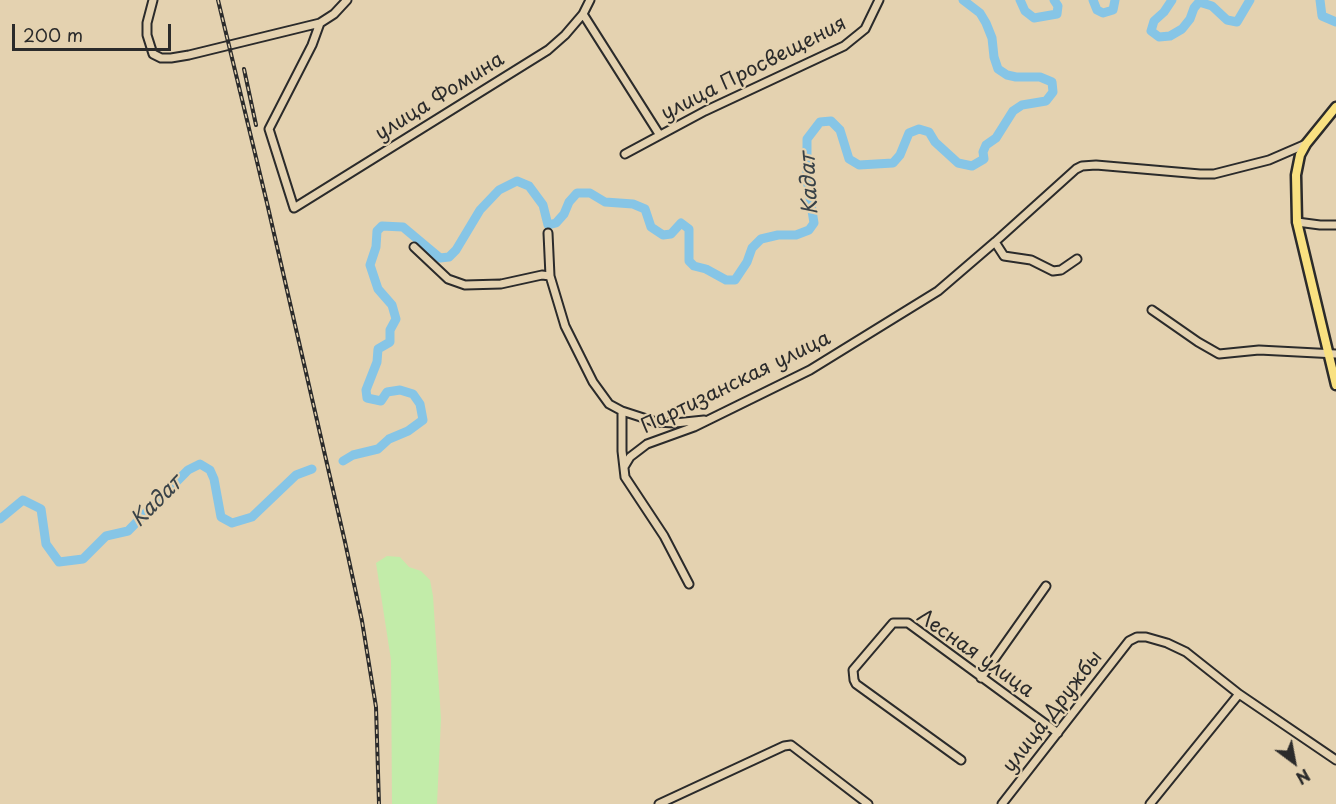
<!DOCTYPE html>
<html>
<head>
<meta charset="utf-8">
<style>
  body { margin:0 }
  #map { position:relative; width:1336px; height:804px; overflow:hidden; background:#e4d2b0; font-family:"Playpen Sans",sans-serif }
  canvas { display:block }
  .north { position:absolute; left:1264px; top:732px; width:60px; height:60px; -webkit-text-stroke:4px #e4d2b0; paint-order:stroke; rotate:148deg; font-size:16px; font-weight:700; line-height:24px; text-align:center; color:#2b2b2b }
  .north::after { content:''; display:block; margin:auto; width:21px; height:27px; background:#2b2b2b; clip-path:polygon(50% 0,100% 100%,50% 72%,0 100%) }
  .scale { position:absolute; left:12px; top:24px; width:159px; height:27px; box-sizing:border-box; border:3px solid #2b2b2b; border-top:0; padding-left:8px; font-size:18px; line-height:21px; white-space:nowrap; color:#2b2b2b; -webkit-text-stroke:4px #e4d2b0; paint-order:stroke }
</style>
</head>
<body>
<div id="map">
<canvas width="1336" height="804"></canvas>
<div class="north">N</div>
<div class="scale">200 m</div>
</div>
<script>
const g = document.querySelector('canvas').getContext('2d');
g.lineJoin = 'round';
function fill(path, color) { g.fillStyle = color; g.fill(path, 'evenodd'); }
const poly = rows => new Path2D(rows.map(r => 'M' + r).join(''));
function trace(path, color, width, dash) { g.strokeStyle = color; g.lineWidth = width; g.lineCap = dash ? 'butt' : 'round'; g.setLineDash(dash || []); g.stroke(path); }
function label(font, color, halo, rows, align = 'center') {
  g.font = font + ' "Playpen Sans",sans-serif'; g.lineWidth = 4.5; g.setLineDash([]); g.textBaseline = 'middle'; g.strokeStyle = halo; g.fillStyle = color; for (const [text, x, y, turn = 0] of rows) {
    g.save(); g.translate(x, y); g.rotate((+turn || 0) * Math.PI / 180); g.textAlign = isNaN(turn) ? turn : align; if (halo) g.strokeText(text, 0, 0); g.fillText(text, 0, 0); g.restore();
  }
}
const green = poly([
  [387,556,400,557,409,567,421,571,430,580,433,596,441,719,437,804,392,804,391,660,376,563]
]);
const river = poly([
  [1020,0,1025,11,1034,18,1057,14,1058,6,1054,0],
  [1093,0,1097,10,1103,13,1113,10,1115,0],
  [1172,0,1164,12,1154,21,1151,31,1159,37,1170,36,1182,29,1190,19,1194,8,1199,2,1212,6,1227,20,1237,22,1250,0],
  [1320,0,1322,16,1336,22],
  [343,461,353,455,378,449,389,439,408,431,423,420,420,404,413,394,400,390,387,392,381,401,367,398,366,390,377,362,378,349,390,342,390,330,396,319,392,305,378,289,370,265,376,247,377,231,382,226,403,227,440,258,449,257,456,250,480,210,499,190,517,181,529,186,543,205,548,225,556,223,564,214,569,202,577,193,590,193,605,202,633,204,645,209,651,227,663,235,671,234,681,223,689,229,689,261,694,266,706,269,726,280,735,280,747,262,752,248,761,239,778,235,796,235,809,230,814,223,807,179,807,139,820,122,831,121,840,130,849,159,859,165,893,163,900,155,909,133,919,129,929,132,935,142,958,163,972,166,984,159,983,152,986,145,996,138,1013,111,1022,105,1046,101,1053,92,1052,82,1040,77,1016,77,1007,75,998,69,994,57,992,38,986,23,980,13,963,0],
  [0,519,23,500,41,509,46,544,59,562,83,559,106,536,128,531,188,470,200,464,210,470,214,479,221,517,232,523,252,517,296,475,312,469]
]);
const minor = poly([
  [153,0,147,23,147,35,153,54,161,58,171,58,189,55,320,23,334,14,347,0],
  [583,14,659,134],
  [320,23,312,45,269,129,294,208,548,50,565,35,583,14,590,0],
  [625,154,705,111,844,46,865,29,879,0],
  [1297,222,1320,225,1336,225],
  [548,233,550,276],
  [995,242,1004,256,1031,260,1053,271,1061,270,1077,259],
  [414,247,448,279,465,285,501,284,542,275,550,276,565,326,593,382,609,404,622,411,622,451,625,477,664,536,689,584],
  [1152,310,1198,342,1219,354,1259,350,1336,354],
  [622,411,656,422,675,423,704,420],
  [624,467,630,457,647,444,694,427,810,370,938,291,995,242,1076,169,1082,166,1096,165,1200,174,1214,174,1269,160,1306,144],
  [981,678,1046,586],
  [961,760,856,684,854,680,853,670,893,623,908,623,1058,733],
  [659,804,784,746,791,745,868,804],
  [1002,804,1129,641,1137,637,1146,637,1167,643,1186,652,1239,694,1336,760],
  [1150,804,1239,694]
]);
const major = poly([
  [1336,107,1306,144,1300,155,1296,175,1297,222,1336,385]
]);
const rail = poly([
  [218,0,267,203,345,542,362,621,376,707,379,804],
  [244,69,256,125]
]);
const streetNames = [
  ["улица Просвещения",754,69,-27],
  ["улица Фомина",440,97,-32],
  ["Партизанская улица",736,383,-26],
  ["Лесная улица",975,654,35],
  ["улица Дружбы",1053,712,-52]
];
const waterNames = [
  ["Кадат",810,184,-93],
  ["Кадат",157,502,-45]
];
fill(green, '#c2eca9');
trace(river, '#86c5e6', 9);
trace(minor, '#2b2b2b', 11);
trace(major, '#2b2b2b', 13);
trace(minor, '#e4d2b0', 7);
trace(major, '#f9e181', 8);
trace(rail, '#2b2b2b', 4);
trace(rail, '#e4d2b0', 1.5, [4.5]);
label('20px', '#2b2b2b', '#e4d2b0', streetNames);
label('italic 21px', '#394247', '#e4d2b0', waterNames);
</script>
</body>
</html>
